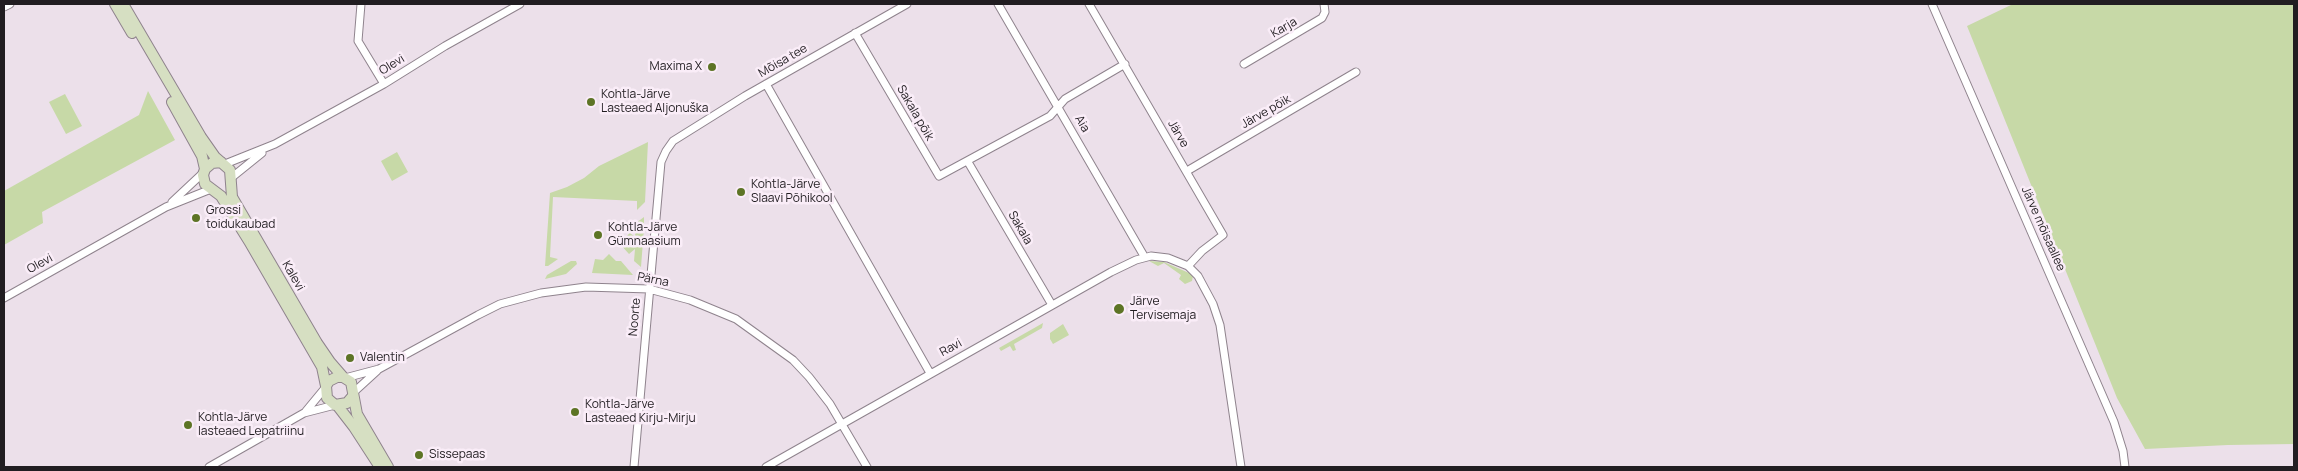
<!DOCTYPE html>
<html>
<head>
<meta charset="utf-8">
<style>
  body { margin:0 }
  #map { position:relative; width:2298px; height:471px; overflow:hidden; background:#ece0ea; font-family:Manrope,sans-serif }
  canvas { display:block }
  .frame { position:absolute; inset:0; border:5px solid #211d21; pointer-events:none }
</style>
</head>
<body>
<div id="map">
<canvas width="2298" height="471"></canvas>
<div class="frame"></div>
</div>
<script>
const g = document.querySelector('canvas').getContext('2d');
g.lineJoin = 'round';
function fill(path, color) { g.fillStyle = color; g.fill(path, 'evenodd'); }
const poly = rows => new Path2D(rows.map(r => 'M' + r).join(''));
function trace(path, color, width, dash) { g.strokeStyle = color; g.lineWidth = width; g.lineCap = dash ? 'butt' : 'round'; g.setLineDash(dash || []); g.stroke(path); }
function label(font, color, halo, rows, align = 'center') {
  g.font = font + ' Manrope,sans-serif'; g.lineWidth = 5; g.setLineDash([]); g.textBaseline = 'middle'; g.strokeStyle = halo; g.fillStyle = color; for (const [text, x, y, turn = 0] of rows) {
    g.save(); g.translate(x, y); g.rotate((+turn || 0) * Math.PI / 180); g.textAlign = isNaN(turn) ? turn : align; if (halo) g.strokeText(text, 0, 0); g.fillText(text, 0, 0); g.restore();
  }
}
const green = poly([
  [2013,4,2294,4,2294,444,2228,445,2145,449,2117,398,1967,26],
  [148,91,175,140,42,212,43,223,4,245,4,191,139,115],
  [65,94,82,126,66,134,49,102],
  [648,142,645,202,637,210,637,201,553,197,550,257,558,259,548,266,545,266,550,193,567,187,584,178,599,166],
  [397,152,408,172,392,181,381,161],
  [644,217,644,228,641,267,634,261,635,249,629,254,619,243,630,233,635,237,636,223],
  [609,254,616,261,621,261,633,275,592,273,595,259,603,260],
  [571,261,576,261,577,264,566,274,545,279,547,275],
  [1149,261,1164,262,1189,273,1193,276,1192,281,1185,284,1179,279,1181,275,1164,263,1158,266],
  [1043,323,1042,328,1014,344,1016,350,1013,351,1010,346,1001,351,999,348],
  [1063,324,1069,335,1053,344,1050,339,1050,333]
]);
const street = poly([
  [361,4,358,41,384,84],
  [998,4,1144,256],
  [1089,4,1223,235,1202,251,1188,266],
  [1932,4,2114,422,2123,451,2125,467],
  [4,7,10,4],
  [855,33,939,176,1050,116,1065,99,1125,64],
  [1244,64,1322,18,1325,12,1324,4],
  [766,84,930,373],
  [968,162,1052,305],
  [225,164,275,144,384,84,445,46,520,4],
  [1187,171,1356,72],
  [231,178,262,153],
  [172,202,204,172],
  [4,298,166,207,211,189],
  [345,378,379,369,478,315,500,304,541,293,586,287,649,289,690,300,736,319,793,360,809,377,830,404,867,467],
  [354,392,377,371],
  [306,411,325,388],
  [209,467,304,413,335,405],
  [634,467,661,162,666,151,673,141,745,96,907,4],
  [766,467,1111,272,1136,260,1151,256,1168,258,1188,266,1198,276,1213,304,1220,325,1241,467]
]);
const secondary = poly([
  [115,4,132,33],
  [123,4,201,137,215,157,230,170,232,197,317,343,330,362,343,377],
  [172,102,202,156,205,169],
  [221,162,212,163,205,169,203,175,205,184,221,196,249,241,322,367,326,386],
  [353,396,347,403,335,405,327,398,326,386,329,381,337,377,343,377,351,382,357,414,388,467],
  [337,405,354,427,378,464]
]);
const markers = [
  [712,67,5,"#5d7425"],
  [591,102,5,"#5d7425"],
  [741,192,5,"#5d7425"],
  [196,218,5,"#5d7425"],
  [598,235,5,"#5d7425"],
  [1119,309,6,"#5d7425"],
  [350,358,5,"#5d7425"],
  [575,412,5,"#5d7425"],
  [188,425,5,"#5d7425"],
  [419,455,5,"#5d7425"]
];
const streetNames = [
  ["Karja",1284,28,-30],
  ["Mõisa tee",783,61,-30],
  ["Olevi",392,65,-32],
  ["Järve põik",1266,112,-30],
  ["Sakala põik",915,113,60],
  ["Aia",1082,124,60],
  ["Järve",1178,134,60],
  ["Sakala",1020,228,60],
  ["Järve mõisaallee",2043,229,66],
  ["Olevi",40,264,-29],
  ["Kalevi",293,276,60],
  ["Pärna",653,280,11],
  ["Noorte",635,317,-85],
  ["Ravi",951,348,-29]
];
const poiNames = [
  ["Maxima X",702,67,"right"],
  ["Kohtla-Järve",601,95],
  ["Lasteaed Aljonuška",601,109],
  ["Kohtla-Järve",751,185],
  ["Slaavi Põhikool",751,199],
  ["Grossi",206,211],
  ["toidukaubad",206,225],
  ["Kohtla-Järve",608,228],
  ["Gümnaasium",608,242],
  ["Järve",1130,302],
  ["Tervisemaja",1130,316],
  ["Valentin",360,358],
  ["Kohtla-Järve",585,405],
  ["Lasteaed Kirju-Mirju",585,419],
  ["Kohtla-Järve",198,418],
  ["lasteaed Lepatriinu",198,432],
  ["Sissepaas",429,455]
];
fill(green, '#c7d9a7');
trace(street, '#8f838d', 9);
trace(secondary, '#8f838d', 12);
trace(street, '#fff', 7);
trace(secondary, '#d6dfc2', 10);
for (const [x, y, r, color] of markers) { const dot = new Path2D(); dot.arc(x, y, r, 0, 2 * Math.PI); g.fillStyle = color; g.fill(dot); trace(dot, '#faedf8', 2); }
label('12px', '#211d21', '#faedf8', streetNames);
label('12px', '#211d21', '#faedf8', poiNames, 'left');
</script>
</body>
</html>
